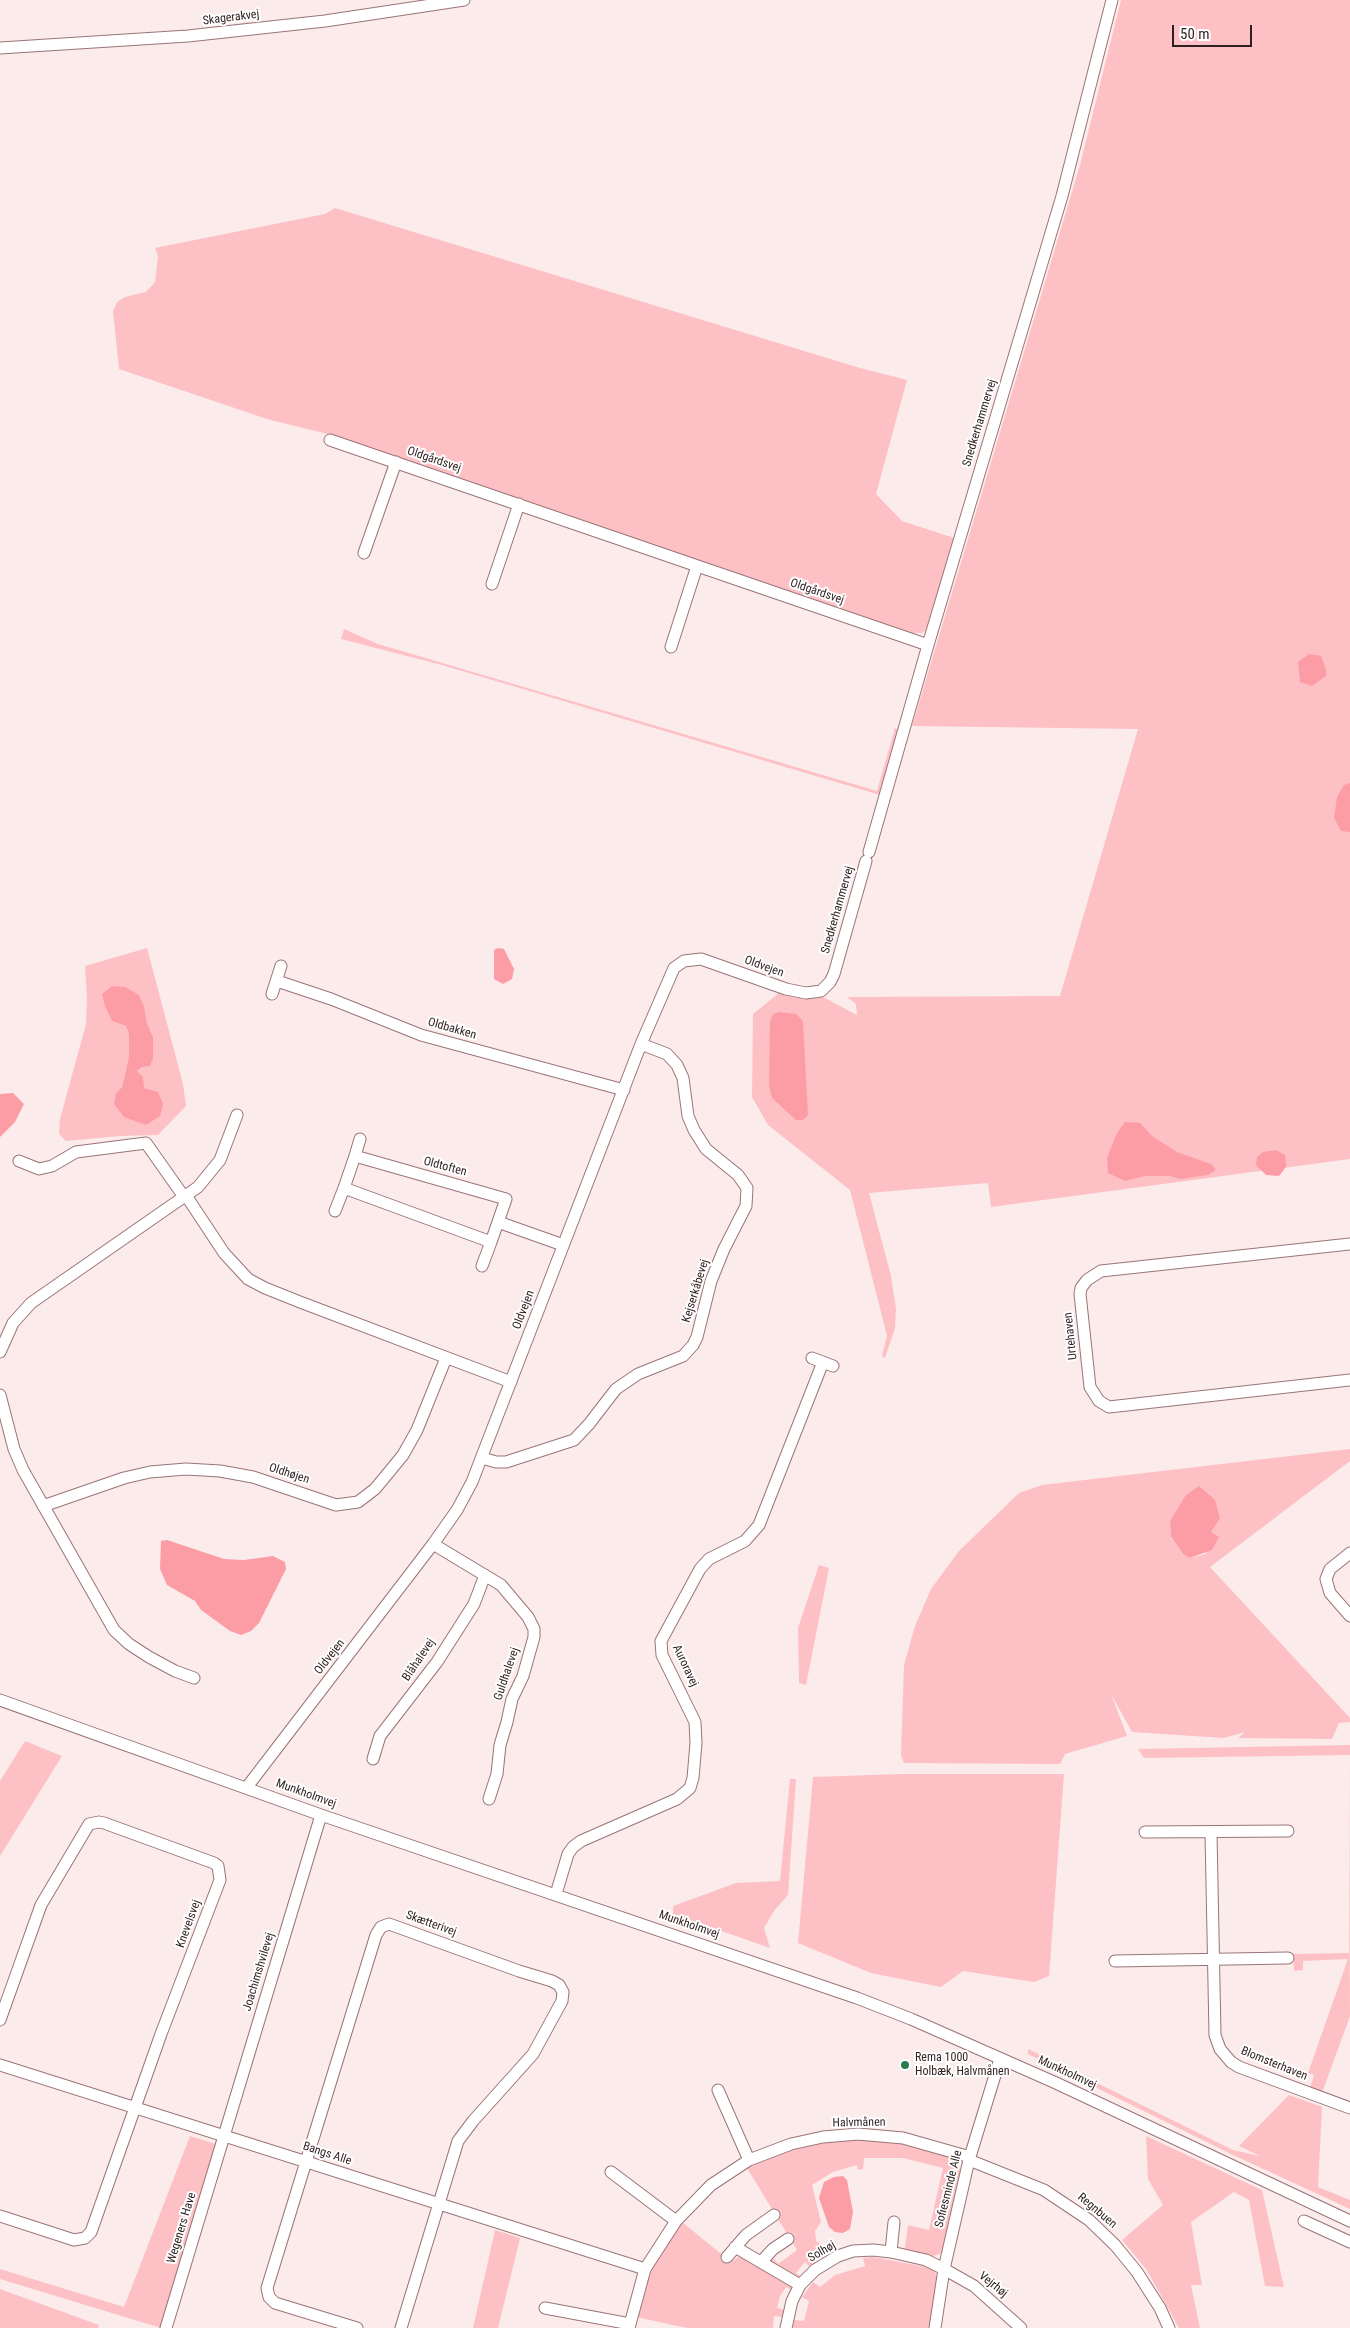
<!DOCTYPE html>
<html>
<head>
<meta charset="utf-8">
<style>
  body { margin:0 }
  #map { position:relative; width:1350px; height:2328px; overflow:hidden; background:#fcebeb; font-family:"Roboto Condensed",sans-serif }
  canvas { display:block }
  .scale { position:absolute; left:1172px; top:25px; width:80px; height:22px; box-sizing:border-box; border:2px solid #2e1f20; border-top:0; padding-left:6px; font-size:15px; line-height:18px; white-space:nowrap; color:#2e1f20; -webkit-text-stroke:4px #fff; paint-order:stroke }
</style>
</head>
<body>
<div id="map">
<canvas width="1350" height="2328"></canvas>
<div class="scale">50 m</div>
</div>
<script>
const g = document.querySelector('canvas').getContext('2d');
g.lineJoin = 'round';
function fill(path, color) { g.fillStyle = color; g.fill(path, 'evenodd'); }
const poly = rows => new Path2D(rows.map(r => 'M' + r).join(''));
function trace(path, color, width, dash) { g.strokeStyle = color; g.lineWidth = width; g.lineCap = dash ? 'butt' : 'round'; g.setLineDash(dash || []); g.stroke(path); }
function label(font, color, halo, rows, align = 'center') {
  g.font = font + ' "Roboto Condensed",sans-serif'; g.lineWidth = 4; g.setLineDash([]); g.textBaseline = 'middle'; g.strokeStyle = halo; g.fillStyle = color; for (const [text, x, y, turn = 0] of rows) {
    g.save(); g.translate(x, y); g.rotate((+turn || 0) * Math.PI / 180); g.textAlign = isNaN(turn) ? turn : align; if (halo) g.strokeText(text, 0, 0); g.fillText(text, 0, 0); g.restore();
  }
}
const green = poly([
  [1121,0,1350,0,1350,1159,991,1207,988,1183,869,1193,891,1276,896,1309,895,1328,885,1358,882,1356,887,1336,850,1190,768,1125,752,1097,753,1014,779,993,803,999,823,997,857,1015,856,1004,847,997,1060,996,1138,729,912,726,1080,165],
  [335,208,860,368,907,380,876,494,902,521,954,538,928,629,922,633,909,633,328,434,270,420,119,369,113,311,117,302,125,297,146,292,155,282,158,256,155,248,325,214],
  [344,629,378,644,877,791,895,728,900,730,880,795,442,665,341,639],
  [147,948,183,1084,186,1106,158,1135,120,1136,66,1141,59,1134,60,1119,86,1024,87,998,85,966],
  [144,1006,147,1023,153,1037,142,1067,137,1071,144,1088,116,1093,122,1087,129,1056,129,1035,126,1025,112,1021],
  [1350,1449,1350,1461,1210,1567,1350,1718,1350,1722,1339,1723,1332,1739,1238,1738,1245,1732,1224,1738,1132,1732,1111,1694,1127,1736,1065,1754,1060,1764,904,1763,901,1755,904,1665,915,1626,931,1589,959,1551,1019,1493,1042,1485],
  [1185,1496,1211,1533,1206,1554,1191,1558,1183,1554,1171,1538,1170,1521],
  [819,1565,829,1568,806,1685,799,1683,798,1628],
  [25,1741,62,1756,0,1856,0,1781],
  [1350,1745,1350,1755,1144,1758,1138,1749],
  [1349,1756,1350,2016,1322,2093,1310,2088,1314,2075,1308,2073,1348,1959,1303,1961,1303,1970,1294,1971,1293,1954,1349,1953],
  [900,1774,1064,1774,1049,1976,1034,1982,963,1971,941,1987,871,1973,798,1943,813,1777],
  [790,1779,796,1779,788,1895,774,1911,764,1928,770,1948,673,1914,673,1906,736,1883,780,1881],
  [1028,2049,1233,2150,1260,2156,1239,2146,1289,2095,1322,2107,1318,2187,1350,2200,1350,2209,1231,2154,1028,2054],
  [190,2136,216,2144,161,2328,0,2279,0,2269,124,2307],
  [1146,2136,1262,2190,1284,2287,1265,2286,1249,2200,1234,2192,1191,2222,1202,2285,1191,2285,1200,2328,1179,2328,1146,2269,1122,2240,1163,2205,1148,2179],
  [844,2139,880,2140,904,2144,954,2158,958,2161,961,2174,944,2245,940,2254,929,2257,898,2250,896,2247,905,2248,908,2225,929,2230,943,2168,903,2158,864,2158,863,2169,858,2170,857,2165,833,2172,812,2185,821,2222,815,2231,816,2241,827,2248,812,2256,817,2264,811,2268,805,2262,796,2273,802,2278,798,2279,769,2261,773,2258,778,2264,797,2250,747,2168,784,2152],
  [682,2222,731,2262,740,2256,794,2287,793,2291,786,2287,780,2296,777,2308,785,2310,782,2317,774,2316,773,2328,687,2328,636,2317,647,2282,656,2260],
  [495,2230,520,2238,498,2328,473,2328],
  [872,2257,933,2268,936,2274,937,2283,930,2328,793,2328,794,2320,804,2321,809,2301,802,2297,813,2282,820,2287,835,2275,865,2266,863,2258],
  [0,2289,99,2325,98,2328,0,2328]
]);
const water = poly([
  [1309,654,1321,656,1326,669,1326,676,1312,686,1300,682,1298,662],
  [1350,783,1350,832,1341,831,1334,818,1337,797,1344,785],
  [498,948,504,949,514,969,512,979,503,984,494,979,494,950],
  [112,986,125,987,139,995,144,1006,147,1023,153,1037,153,1058,150,1066,142,1067,137,1071,143,1077,144,1088,158,1092,163,1104,160,1116,146,1125,124,1117,114,1104,116,1093,122,1087,129,1056,129,1035,126,1026,112,1021,105,1006,102,994],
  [779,1012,796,1014,803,1021,808,1115,803,1120,796,1120,772,1098,769,1086,770,1021,773,1014],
  [13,1093,24,1104,15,1122,0,1137,0,1094],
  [1125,1122,1140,1123,1152,1136,1177,1152,1211,1164,1216,1170,1208,1175,1180,1179,1170,1176,1145,1176,1125,1181,1108,1173,1107,1158,1117,1133],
  [1276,1150,1285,1155,1286,1167,1279,1176,1266,1175,1256,1165,1257,1157,1263,1152],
  [1199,1486,1215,1500,1220,1518,1211,1532,1219,1537,1212,1550,1190,1558,1183,1554,1171,1537,1170,1521,1185,1496],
  [167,1540,224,1559,244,1560,273,1556,285,1562,286,1569,259,1623,251,1631,241,1635,230,1631,201,1610,195,1601,167,1585,160,1569,161,1541],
  [843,2176,847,2180,853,2212,850,2229,843,2233,835,2232,829,2227,819,2198,824,2182,834,2177]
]);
const minor = poly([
  [0,48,188,36,325,21,464,0],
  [330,440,928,645],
  [364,553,396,462],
  [492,584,519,504],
  [671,647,697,566],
  [869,852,928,645,1062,196,1112,0],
  [277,981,331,999,421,1035,624,1090],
  [272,994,281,966],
  [355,1156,360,1139],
  [19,1161,39,1169,52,1166,76,1152,146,1143,182,1194,189,1200,224,1253,248,1279,265,1288,300,1302,511,1382],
  [335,1211,344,1188],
  [498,1222,491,1242,344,1188,355,1156,506,1199,498,1222,563,1245],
  [1350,1244,1101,1271,1087,1280,1081,1288,1080,1294,1090,1387,1099,1401,1109,1407,1350,1380],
  [482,1266,491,1242],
  [0,1352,13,1323,31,1303,198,1187,220,1160,237,1115],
  [812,1358,833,1366],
  [0,1395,14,1449,23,1470,114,1630,129,1644,149,1657,175,1671,194,1678],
  [482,1458,496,1462,506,1462,574,1440,589,1424,616,1389,638,1374,683,1356,693,1345,697,1337,711,1281,724,1249,746,1206,747,1188,738,1175,706,1149,694,1130,688,1116,683,1078,677,1065,667,1054,641,1044],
  [43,1506,124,1478,150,1472,186,1469,220,1471,253,1477,336,1505,358,1502,375,1489,403,1455,417,1430,446,1358],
  [433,1544,501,1585,528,1617,534,1629,534,1637,523,1676,512,1699,507,1722,500,1745,497,1774,489,1799],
  [1350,1553,1330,1569,1326,1579,1330,1593,1350,1616],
  [0,1700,321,1815,857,1998,911,2019,1056,2083,1350,2221],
  [373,1759,380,1736,437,1662,474,1604,485,1575],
  [247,1787,433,1544,457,1510,472,1482,641,1044,674,968,684,961,701,959,786,989,806,993,821,991,830,982,834,974,866,861],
  [1145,1832,1288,1831],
  [1211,1832,1215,2035,1220,2049,1231,2062,1239,2067,1350,2108],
  [556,1894,568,1854,573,1847,581,1841,677,1799,690,1788,693,1778,696,1743,695,1722,662,1655,661,1641,700,1569,709,1559,745,1541,759,1525,823,1362],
  [1115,1961,1288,1958],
  [0,2020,41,1905,89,1824,99,1822,104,1823,214,1863,218,1866,220,1880,161,2034,91,2232,85,2238,74,2240,0,2216],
  [0,2065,645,2269],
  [718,2090,749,2160],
  [969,2160,1044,2190,1089,2220,1115,2245,1137,2272,1160,2308,1169,2328],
  [611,2172,676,2221],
  [1304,2221,1350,2242],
  [735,2247,800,2285],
  [891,2252,894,2222],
  [727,2257,746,2235,774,2215],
  [761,2262,773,2249,788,2239],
  [545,2308,630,2324],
  [166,2328,321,1815],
  [357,2328,275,2303,269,2297,267,2288,376,1935,381,1927,389,1924,519,1971,552,1981,559,1985,563,1992,562,2001,533,2054,473,2121,458,2141,401,2328],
  [629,2328,645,2269,676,2221,711,2185,749,2160,791,2144,823,2137,858,2134,903,2138,970,2157],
  [786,2328,792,2301,800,2285,815,2270,838,2256,853,2251,873,2250,891,2252,926,2260,944,2269,974,2286,1021,2328],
  [935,2328,944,2269,969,2160,1000,2059]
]);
const markers = [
  [905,2065,5,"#297c4d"]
];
const streetNames = [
  ["Skagerakvej",231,18,-7],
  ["Snedkerhammervej",980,423,-73],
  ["Oldgårdsvej",434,460,19],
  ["Oldgårdsvej",817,592,19],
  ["Snedkerhammervej",838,910,-74],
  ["Oldvejen",764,967,20],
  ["Oldbakken",452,1029,16],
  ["Oldtoften",445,1167,15],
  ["Kejserkåbevej",696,1291,-73],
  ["Oldvejen",524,1310,-69],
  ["Urtehaven",1071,1336,-96],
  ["Oldhøjen",289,1474,18],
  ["Oldvejen",330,1657,-52],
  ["Blåhalevej",419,1660,-56],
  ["Auroravej",685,1666,65],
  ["Guldhalevej",507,1674,-71],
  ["Munkholmvej",306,1794,20],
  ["Knevelsvej",189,1924,-70],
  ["Skætterivej",431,1924,20],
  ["Munkholmvej",689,1925,19],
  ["Joachimshvilevej",259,1972,-73],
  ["Blomsterhaven",1274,2064,22],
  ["Munkholmvej",1067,2073,25],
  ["Halvmånen",859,2123,-1],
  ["Bangs Alle",327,2154,18],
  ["Sofiesminde Alle",949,2189,-76],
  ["Regnbuen",1097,2211,40],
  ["Wegeners Have",182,2228,-73],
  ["Solhøj",822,2252,-30],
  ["Vejrhøj",993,2285,39]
];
const poiNames = [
  ["Rema 1000",915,2058],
  ["Holbæk, Halvmånen",915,2072]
];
fill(green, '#fdc1c5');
fill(water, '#fc9da6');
trace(minor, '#9a7477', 13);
trace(minor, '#fff', 11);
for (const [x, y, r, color] of markers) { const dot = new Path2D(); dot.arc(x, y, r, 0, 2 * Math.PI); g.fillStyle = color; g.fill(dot); trace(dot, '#fff', 2); }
label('12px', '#2e1f20', '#fff', streetNames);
label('12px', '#2e1f20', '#fff', poiNames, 'left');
</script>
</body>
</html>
